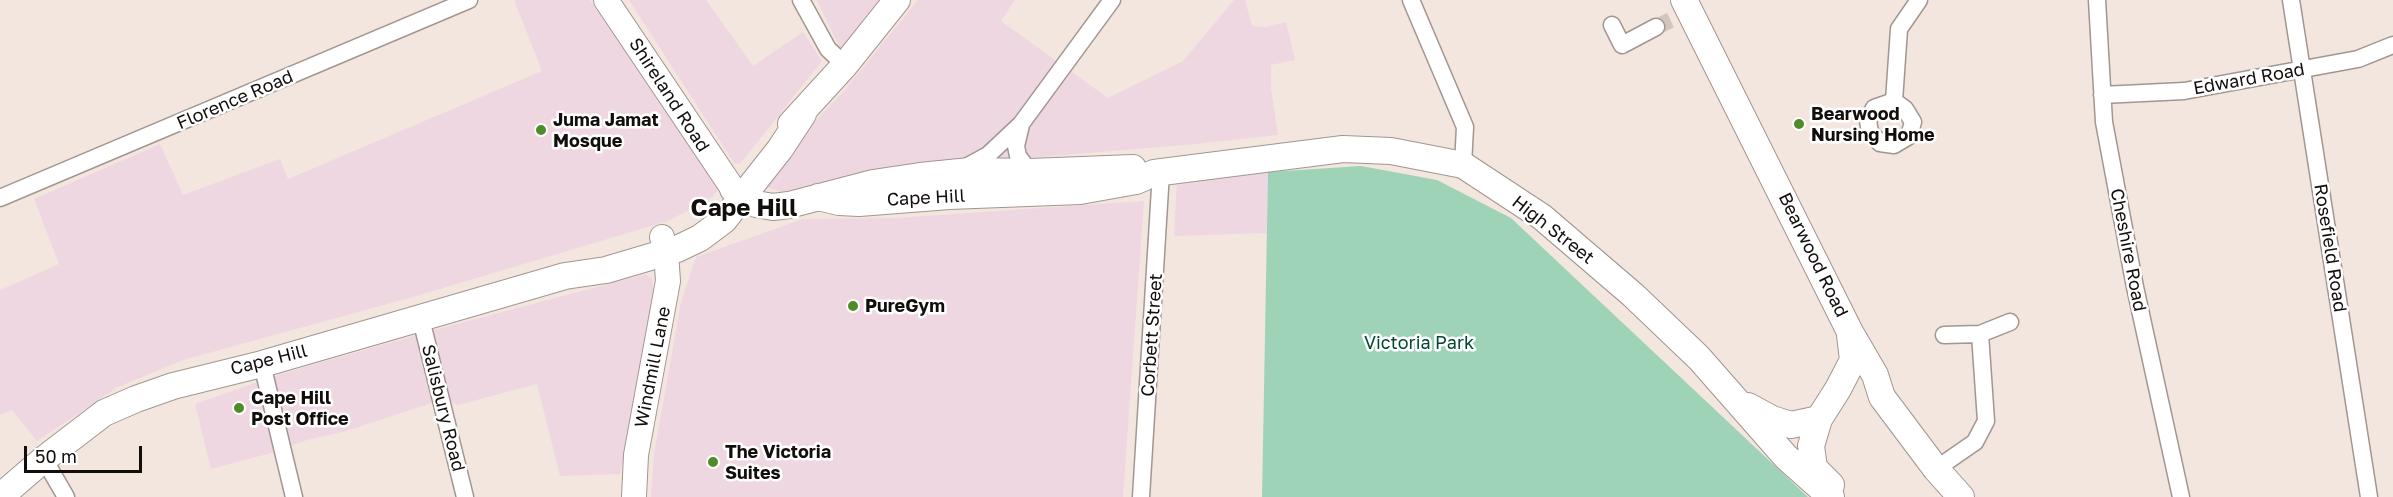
<!DOCTYPE html>
<html>
<head>
<meta charset="utf-8">
<style>
  body { margin:0 }
  #map { position:relative; width:2393px; height:497px; overflow:hidden; background:#f2e6df; font-family:"Golos Text",sans-serif }
  canvas { display:block }
  .scale { position:absolute; left:24px; top:446px; width:118px; height:27px; box-sizing:border-box; border:3px solid #120e0c; border-top:0; padding-left:8px; font-size:18px; line-height:21px; white-space:nowrap; color:#120e0c; -webkit-text-stroke:4px #fff; paint-order:stroke }
</style>
</head>
<body>
<div id="map">
<canvas width="2393" height="497"></canvas>
<div class="scale">50 m</div>
</div>
<script>
const g = document.querySelector('canvas').getContext('2d');
g.lineJoin = 'round';
function fill(path, color) { g.fillStyle = color; g.fill(path, 'evenodd'); }
const poly = rows => new Path2D(rows.map(r => 'M' + r).join(''));
function trace(path, color, width, dash) { g.strokeStyle = color; g.lineWidth = width; g.lineCap = dash ? 'butt' : 'round'; g.setLineDash(dash || []); g.stroke(path); }
function label(font, color, halo, rows, align = 'center') {
  g.font = font + ' "Golos Text",sans-serif'; g.lineWidth = 5; g.setLineDash([]); g.textBaseline = 'middle'; g.strokeStyle = halo; g.fillStyle = color; for (const [text, x, y, turn = 0] of rows) {
    g.save(); g.translate(x, y); g.rotate((+turn || 0) * Math.PI / 180); g.textAlign = isNaN(turn) ? turn : align; if (halo) g.strokeText(text, 0, 0); g.fillText(text, 0, 0); g.restore();
  }
}
const commercial = poly([
  [514,0,590,0,719,188,713,197,668,221,413,297,183,360,118,387,37,441,12,410,0,415,0,290,59,264,34,199,160,144,183,195,280,159,288,179,542,71],
  [629,0,706,0,753,66,803,32,822,61,740,164,734,163],
  [817,0,879,0,841,50],
  [918,0,1015,0,1001,21,1108,98,1183,61,1234,0,1245,0,1252,26,1266,27,1286,22,1295,60,1271,65,1271,89,1278,135,1196,144,932,166,781,192,767,187,769,168,843,92],
  [1268,172,1267,233,1174,236,1177,179],
  [1144,201,1123,497,651,497,654,454,681,302,696,257,803,219,895,218],
  [646,274,652,279,654,295,643,368,620,474,560,476,537,384,458,405,444,399,346,431,307,440,275,452,211,469,195,404,281,374,423,333]
]);
const green = poly([
  [1361,166,1437,180,1511,218,1808,497,1262,497,1268,172]
]);
const streetTunnel = poly([
  [1656,27,1675,18]
]);
const street = poly([
  [801,0,828,49,845,65],
  [1411,0,1465,127,1463,165],
  [2097,0,2104,122,2135,287,2181,497],
  [2291,0,2369,497],
  [1612,25,1622,45,1656,27],
  [2102,95,2184,91,2358,59,2393,45],
  [1894,101,1905,109,1913,122,1909,136,1894,145,1880,143,1870,132,1868,121,1874,108,1894,101],
  [1894,101,1899,29,1919,0],
  [1021,125,1016,146,1018,156,1030,172],
  [964,168,988,155,1021,124,1112,0],
  [0,198,469,0],
  [421,319,465,497],
  [1944,335,1980,334,2010,322],
  [262,364,294,497],
  [44,459,66,497],
  [1936,469,1975,442,1986,421,1980,334],
  [1141,497,1161,172]
]);
const secondary = poly([
  [606,0,733,189],
  [634,497,636,455,668,281,666,253,662,237]
]);
const primary = poly([
  [1684,0,1850,332,1875,375,1882,397,1936,469,1961,497],
  [791,124,845,65,897,0],
  [733,189,756,204,773,207,789,205,873,183,920,176,970,171,1030,172,1133,168],
  [818,197,839,202,859,203,949,196,1080,191,1136,181,1154,173,1343,149,1391,151,1463,165,1542,217,1633,295,1699,358,1786,457,1831,497],
  [1748,406,1772,419,1791,425,1819,419],
  [1831,485,1814,468,1811,446,1819,419,1838,389,1850,366,1853,360,1850,335],
  [0,497,44,459,104,413,136,399,173,386,262,364,565,276,606,270,677,249,700,238,724,220,780,149,803,114]
]);
const markers = [
  [1799,124,6,"#4f8b29"],
  [541,130,6,"#4f8b29"],
  [853,306,6,"#4f8b29"],
  [239,408,6,"#4f8b29"],
  [713,462,6,"#4f8b29"]
];
const streetNames = [
  ["Edward Road",2249,79,-10],
  ["Shireland Road",669,95,57],
  ["Florence Road",235,100,-23],
  ["Cape Hill",926,198,-3],
  ["High Street",1553,230,38],
  ["Rosefield Road",2330,248,81],
  ["Cheshire Road",2128,250,79],
  ["Bearwood Road",1813,255,64],
  ["Corbett Street",1152,335,-86],
  ["Cape Hill",269,360,-14],
  ["Windmill Lane",653,367,-79],
  ["Salisbury Road",443,408,76]
];
const poiNames = [
  ["Bearwood",1811,114],
  ["Nursing Home",1811,135],
  ["Juma Jamat",553,120],
  ["Mosque",553,141],
  ["PureGym",865,306],
  ["Cape Hill",251,398],
  ["Post Office",251,419],
  ["The Victoria",725,452],
  ["Suites",725,473]
];
const parkNames = [
  ["Victoria Park",1419,343]
];
const districtNames = [
  ["Cape Hill",744,208]
];
fill(commercial, '#efd7e2');
fill(green, '#9fd3b8');
trace(streetTunnel, '#d0c6bf', 16, [16, 8]);
trace(street, '#a29690', 19);
trace(secondary, '#a29690', 26);
trace(primary, '#a29690', 28);
trace(street, '#fff', 16);
trace(secondary, '#fff', 24);
trace(primary, '#fff', 26);
for (const [x, y, r, color] of markers) { const dot = new Path2D(); dot.arc(x, y, r, 0, 2 * Math.PI); g.fillStyle = color; g.fill(dot); trace(dot, '#fff', 2); }
label('18px', '#120e0c', '#fff', streetNames);
label('bold 18px', '#120e0c', '#fff', poiNames, 'left');
label('18px', '#034830', '#fff', parkNames);
label('bold 24px', '#120e0c', '#fff', districtNames);
</script>
</body>
</html>
